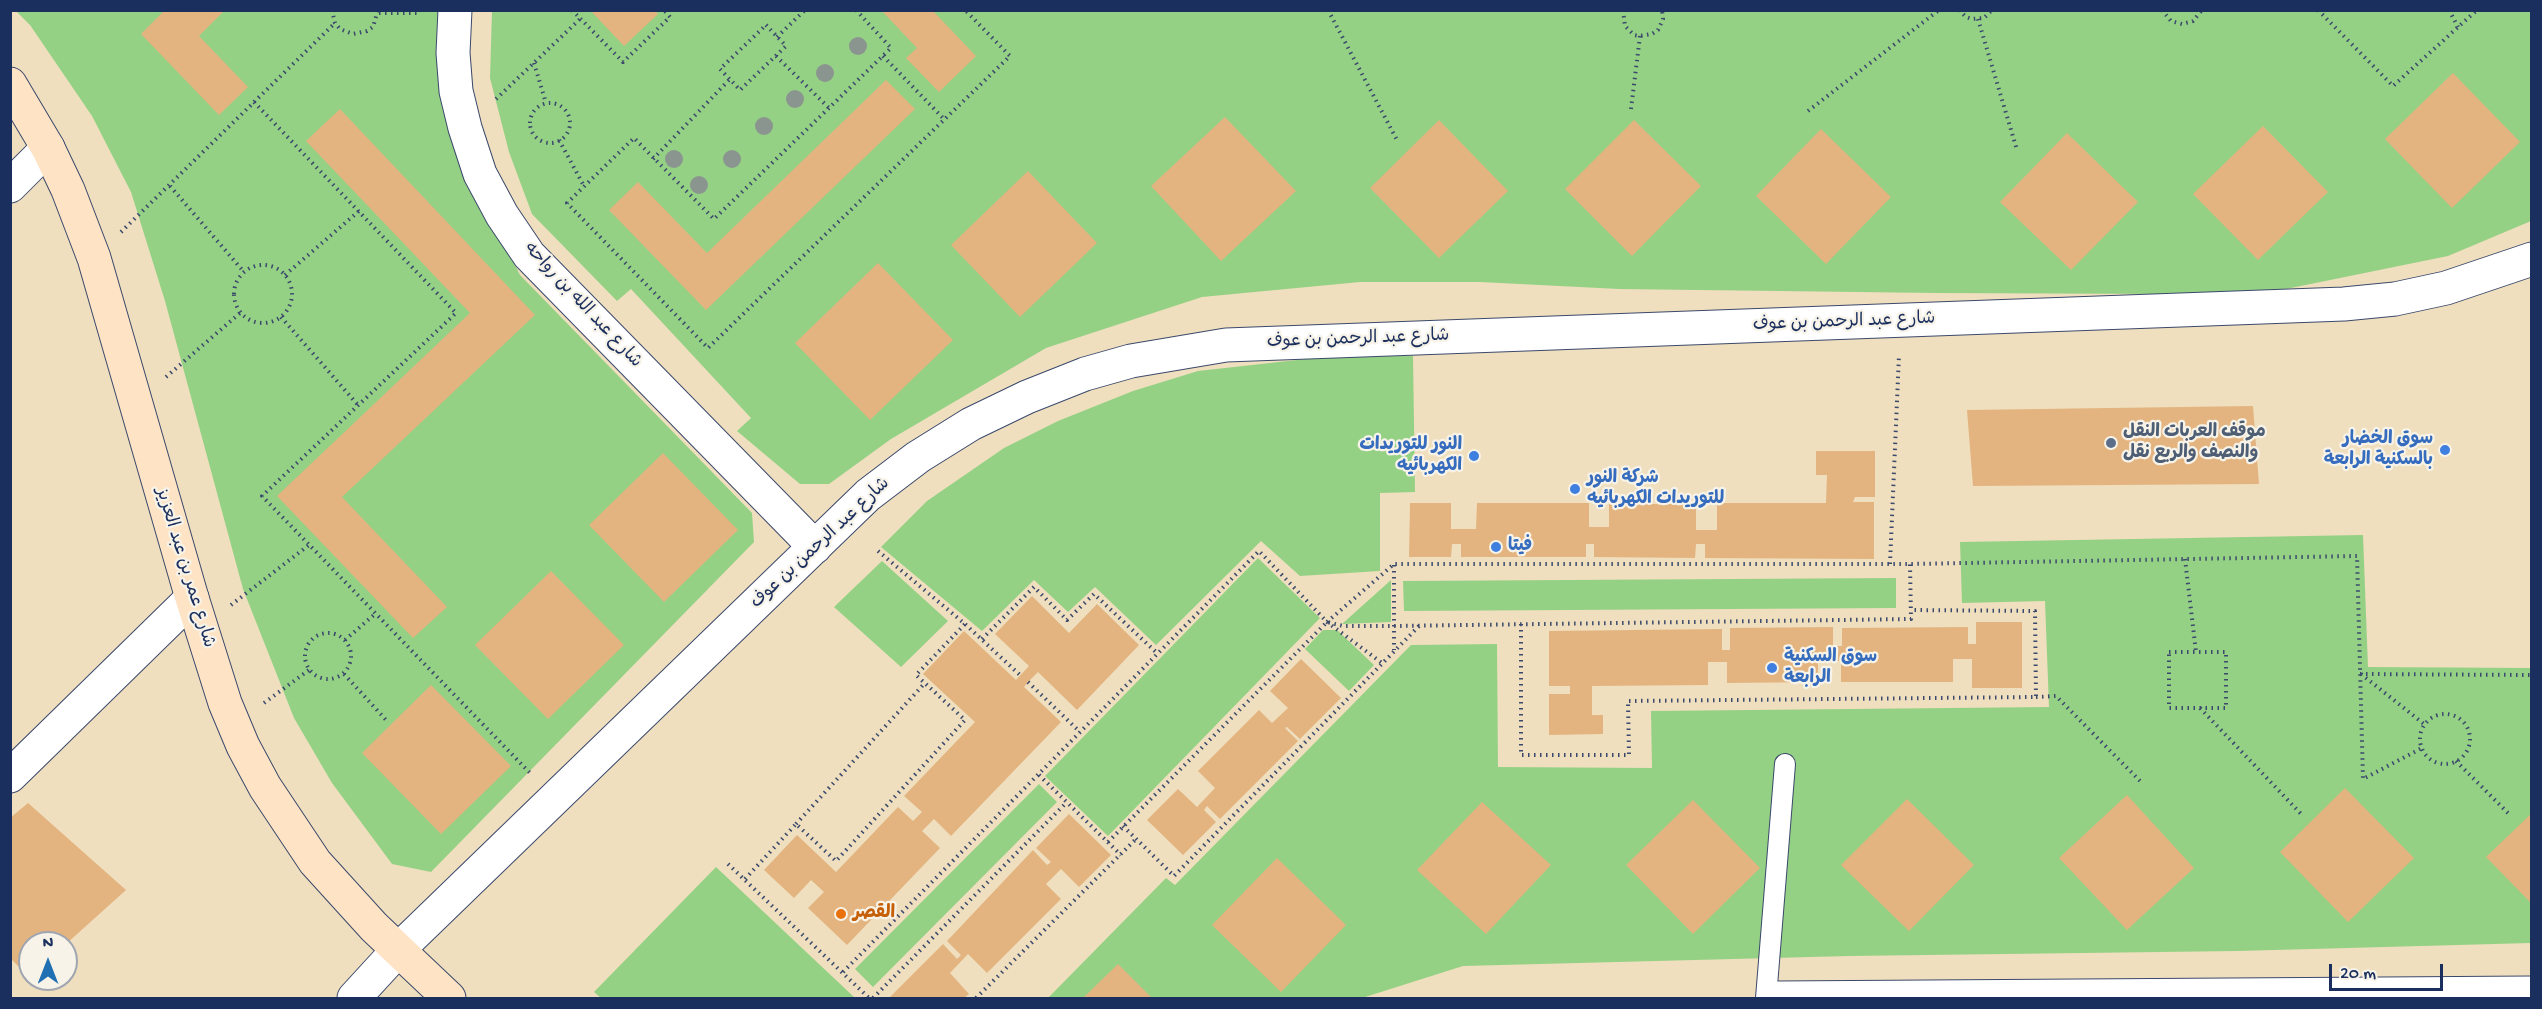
<!DOCTYPE html>
<html>
<head>
<meta charset="utf-8">
<style>
  body { margin:0 }
  #map { position:relative; width:2542px; height:1009px; overflow:hidden; background:#efdfbe; font-family:"Gochi Hand",sans-serif }
  canvas { display:block }
  .frame { position:absolute; inset:0; border:12px solid #1b2f5e; pointer-events:none }
  .north { position:absolute; left:18px; top:931px; width:60px; height:60px; box-sizing:border-box; background:#f7f3e8; border:2px solid #9fa5b1; border-radius:50%; rotate:0deg; font-size:16px; font-weight:700; line-height:24px; text-align:center; color:#1b2f5e }
  .north::after { content:''; display:block; margin:auto; width:21px; height:27px; background:#1f6fb2; clip-path:polygon(50% 0,100% 100%,50% 72%,0 100%) }
  .scale { position:absolute; left:2329px; top:964px; width:114px; height:27px; box-sizing:border-box; border:3px solid #1b2f5e; border-top:0; padding-left:8px; font-size:18px; line-height:21px; white-space:nowrap; color:#1b2f5e; -webkit-text-stroke:4px #f7f3e8; paint-order:stroke }
</style>
</head>
<body>
<div id="map">
<canvas width="2542" height="1009"></canvas>
<div class="frame"></div>
<div class="north">N</div>
<div class="scale">20 m</div>
</div>
<script>
const g = document.querySelector('canvas').getContext('2d');
g.lineJoin = 'round';
function fill(path, color) { g.fillStyle = color; g.fill(path, 'evenodd'); }
const poly = rows => new Path2D(rows.map(r => 'M' + r).join(''));
function trace(path, color, width, dash) { g.strokeStyle = color; g.lineWidth = width; g.lineCap = dash ? 'butt' : 'round'; g.setLineDash(dash || []); g.stroke(path); }
function label(font, color, halo, rows, align = 'center') {
  g.font = font + ' "Gochi Hand","Playpen Sans Arabic",sans-serif'; g.lineWidth = 4.5; g.setLineDash([]); g.textBaseline = 'middle'; g.strokeStyle = halo; g.fillStyle = color; for (const [text, x, y, turn = 0] of rows) {
    g.save(); g.translate(x, y); g.rotate((+turn || 0) * Math.PI / 180); g.textAlign = isNaN(turn) ? turn : align; if (halo) g.strokeText(text, 0, 0); g.fillText(text, 0, 0); g.restore();
  }
}
const green = poly([
  [492,10,2531,11,2531,221,2448,256,2286,289,2165,294,1936,293,1619,289,1480,282,1360,282,1202,297,1046,348,891,439,829,484,800,484,737,431,751,418,631,289,617,301,532,214,509,152,490,78],
  [16,11,442,11,475,186,520,275,752,513,754,542,431,872,392,864,332,783,294,718,243,589,165,301,131,192,92,116,30,25],
  [1333,356,1413,356,1415,492,1380,493,1380,571,1300,576,1261,541,1156,645,1095,587,1068,612,1034,580,982,631,881,547,927,501,1004,448,1058,421,1133,391,1198,371],
  [2363,535,2368,667,2531,668,2531,943,2238,951,1849,956,1463,966,1362,998,1048,998,1166,878,1175,885,1411,645,1497,644,1498,767,1652,768,1651,711,2049,707,2045,601,1962,603,1960,542],
  [1258,558,1320,618,1108,836,1045,776],
  [882,561,948,621,901,667,834,607],
  [1896,578,1896,608,1404,611,1403,581],
  [1391,580,1391,622,1342,624],
  [1323,630,1337,630,1374,665,1349,691,1305,649],
  [1039,784,1057,802,873,987,855,969],
  [716,867,854,997,601,998,594,992]
]);
const building = poly([
  [165,10,225,10,199,36,248,87,219,115,141,34],
  [590,10,654,10,658,14,624,46],
  [881,10,932,10,976,56,939,92,906,58,917,48],
  [2453,73,2520,142,2452,208,2385,139],
  [886,80,915,109,706,310,609,210,638,182,707,253],
  [340,109,535,315,342,497,447,607,413,638,277,496,470,313,306,141],
  [1225,117,1296,191,1221,261,1151,186],
  [1439,120,1508,191,1439,258,1370,188],
  [1634,120,1701,186,1632,256,1565,189],
  [2263,126,2328,192,2258,260,2193,194],
  [1821,129,1891,197,1826,264,1756,196],
  [2067,133,2138,202,2071,270,2000,202],
  [1028,171,1097,243,1020,317,951,245],
  [878,263,953,340,870,420,795,343],
  [2253,406,2259,484,1973,486,1967,410],
  [1816,451,1875,451,1875,497,1855,497,1853,502,1874,502,1874,559,1705,558,1705,544,1696,544,1695,558,1594,557,1594,544,1586,544,1586,557,1461,557,1461,544,1452,544,1451,557,1409,557,1410,503,1451,503,1451,529,1476,529,1477,503,1589,503,1589,527,1609,527,1609,504,1696,504,1696,530,1717,530,1717,503,1826,503,1827,475,1816,475],
  [663,453,738,530,664,602,589,525],
  [551,571,624,645,548,719,475,645],
  [1032,596,1069,633,1097,604,1139,645,1077,710,1038,672,1028,682,1024,687,1061,722,951,836,934,819,922,831,940,848,847,945,808,908,824,892,811,880,794,898,764,870,797,835,836,872,898,807,913,821,922,812,904,796,975,722,923,674,964,631,1016,680,1029,666,995,634],
  [1976,622,2022,622,2022,688,1972,688,1972,659,1953,659,1953,682,1841,682,1841,661,1818,661,1818,682,1727,683,1727,662,1708,662,1708,685,1592,686,1592,715,1603,715,1603,734,1549,735,1549,694,1570,694,1570,686,1549,686,1549,631,1722,629,1722,650,1730,650,1730,628,1833,627,1833,646,1842,646,1842,628,1968,627,1968,644,1976,644],
  [1301,659,1341,698,1300,739,1287,727,1285,728,1298,741,1220,819,1207,806,1204,810,1216,822,1183,855,1147,820,1178,789,1197,807,1215,788,1198,771,1259,710,1272,723,1288,708,1270,691],
  [431,685,511,766,441,834,362,753],
  [2345,788,2414,858,2348,922,2280,852],
  [2127,795,2194,868,2127,930,2059,858],
  [1907,799,1974,865,1909,931,1841,865],
  [1693,800,1760,868,1693,934,1626,865],
  [1482,802,1551,865,1486,934,1417,870],
  [28,803,126,890,66,944,30,943,30,978,10,958,10,818],
  [2532,813,2532,904,2486,857],
  [1069,814,1111,855,1079,887,1061,869,1046,884,1061,899,987,973,968,954,950,973,969,994,964,998,889,998,943,944,957,959,961,955,947,941,1033,850,1047,865,1051,862,1036,848],
  [1277,858,1346,925,1281,992,1212,925],
  [1118,964,1152,998,1083,998]
]);
const path = poly([
  [332,10,335,23,340,29,353,34,367,31,373,27,378,10],
  [572,10,623,62,670,17,664,10],
  [856,10,891,48,714,219,634,138,567,203,708,348,1010,56,965,10],
  [1328,10,1397,140],
  [1623,10,1625,26,1634,35,1640,36,1652,34,1658,30,1663,19,1662,10],
  [1959,10,1966,17,1972,19,1984,18,1992,10],
  [2162,10,2171,21,2182,24,2193,21,2202,10],
  [2318,10,2393,86,2477,10],
  [2449,10,2458,27],
  [379,13,420,13],
  [1978,19,2017,150],
  [766,25,786,46,740,90,720,69,766,25],
  [777,37,805,10],
  [776,56,829,108],
  [883,56,944,119],
  [534,63,546,103],
  [496,99,580,19],
  [254,102,456,313,262,496,530,773],
  '530 123a20 20 0 1 1 40 0a20 20 0 1 1-40 0Z',
  [1631,109,1640,36],
  [1808,111,1939,10],
  [559,140,584,186],
  [653,159,729,80],
  [170,186,244,272],
  [121,232,335,23],
  '234 294a29 29 0 1 1 58 0a29 29 0 1 1-58 0Z',
  [285,275,359,211],
  [281,317,358,405],
  [166,377,240,313],
  [878,551,965,624,1020,675],
  [2185,559,2196,652],
  [1890,564,1899,355],
  [1394,565,1394,650],
  [231,605,309,545],
  [1327,622,1394,564,1910,564,2357,556,2363,779,2422,748],
  [1521,624,1521,755,1629,755,1628,701,2036,697,2035,611,1911,610],
  '305 656a23 23 0 1 1 46 0a23 23 0 1 1-46 0Z',
  [982,639,1034,587,1067,620,1094,594,1158,654],
  [345,640,375,614],
  [2169,652,2226,652,2226,708,2169,708,2169,652],
  [344,674,387,721],
  [2360,674,2532,675],
  [2361,674,2424,724],
  [1028,682,1080,732],
  [2036,697,2056,696,2142,783],
  [264,703,309,670],
  [2200,708,2303,816],
  '2420 739a25 25 0 1 1 50 0a25 25 0 1 1-50 0Z',
  [2456,761,2511,816],
  [1039,775,1121,855],
  [796,824,924,684],
  [1123,826,1174,876,1419,626],
  [1108,842,1327,622,1343,626,1394,626,1911,619,1910,564],
  [728,864,869,998],
  [745,879,796,824,836,861,965,720,916,675,965,624],
  [843,972,1259,551,1327,622,1382,663],
  [873,998,1067,802],
  [976,998,1136,839]
]);
const lane = poly([
  [1766,998,1785,764]
]);
const street = poly([
  [455,10,453,53,456,91,465,128,480,174,502,215,529,255,815,547],
  [10,186,48,148],
  [10,776,192,598],
  [354,998,398,950,868,495,918,457,971,424,1027,397,1085,374,1131,361,1226,345,2344,304,2395,299,2446,288,2532,259],
  [1777,998,2532,993]
]);
const secondary = poly([
  [10,84,48,148,68,190,94,258,192,598,225,703,243,746,265,787,315,862,374,927,449,998]
]);
const trees = [
  [858,46],
  [825,73],
  [795,99],
  [764,126],
  [674,159],
  [732,159],
  [699,185]
];
const markers = [
  [2111,443,6,"#5c6f8a"],
  [2445,450,6,"#3f7fe0"],
  [1474,456,6,"#3f7fe0"],
  [1575,489,6,"#3f7fe0"],
  [1496,547,6,"#3f7fe0"],
  [1772,668,6,"#3f7fe0"],
  [841,914,6,"#e8710a"]
];
const streetNames = [
  ["شارع عبد الله بن رواحه",582,306,47],
  ["شارع عبد الرحمن بن عوف",1844,323,-2],
  ["شارع عبد الرحمن بن عوف",1358,340,-2],
  ["شارع عبد الرحمن بن عوف",821,544,-43],
  ["شارع عمر بن عبد العزيز",184,568,73]
];
const serviceNames = [
  ["موقف العربات النقل",2123,433],
  ["والنصف والربع نقل",2123,454]
];
const shopNames = [
  ["سوق الخضار",2433,440,"right"],
  ["بالسكنية الرابعة",2433,461,"right"],
  ["النور للتوريدات",1462,446,"right"],
  ["الكهربائيه",1462,467,"right"],
  ["شركة النور",1587,479],
  ["للتوريدات الكهربائيه",1587,500],
  ["فيتا",1508,547],
  ["سوق السكنية",1784,658],
  ["الرابعة",1784,679]
];
const foodNames = [
  ["القصر",853,914]
];
fill(green, '#95d185');
fill(building, '#e3b47f');
trace(lane, '#3b496c', 22);
trace(street, '#3b496c', 35);
trace(secondary, '#3b496c', 35);
trace(path, '#3b496c', 4, [1.5, 4.5]);
trace(lane, '#fff', 20);
trace(street, '#fff', 33);
trace(secondary, '#fee4c5', 33);
g.fillStyle = '#8b958f';
for (const [x, y] of trees) { g.beginPath(); g.arc(x, y, 9, 0, 2 * Math.PI); g.fill(); }
for (const [x, y, r, color] of markers) { const dot = new Path2D(); dot.arc(x, y, r, 0, 2 * Math.PI); g.fillStyle = color; g.fill(dot); trace(dot, '#f7f3e8', 2); }
label('18px', '#1b2f5e', '#f7f3e8', streetNames);
label('bold 18px', '#4e5e75', '#f7f3e8', serviceNames, 'left');
label('bold 18px', '#366cbe', '#f7f3e8', shopNames, 'left');
label('bold 18px', '#c56008', '#f7f3e8', foodNames, 'left');
</script>
</body>
</html>
